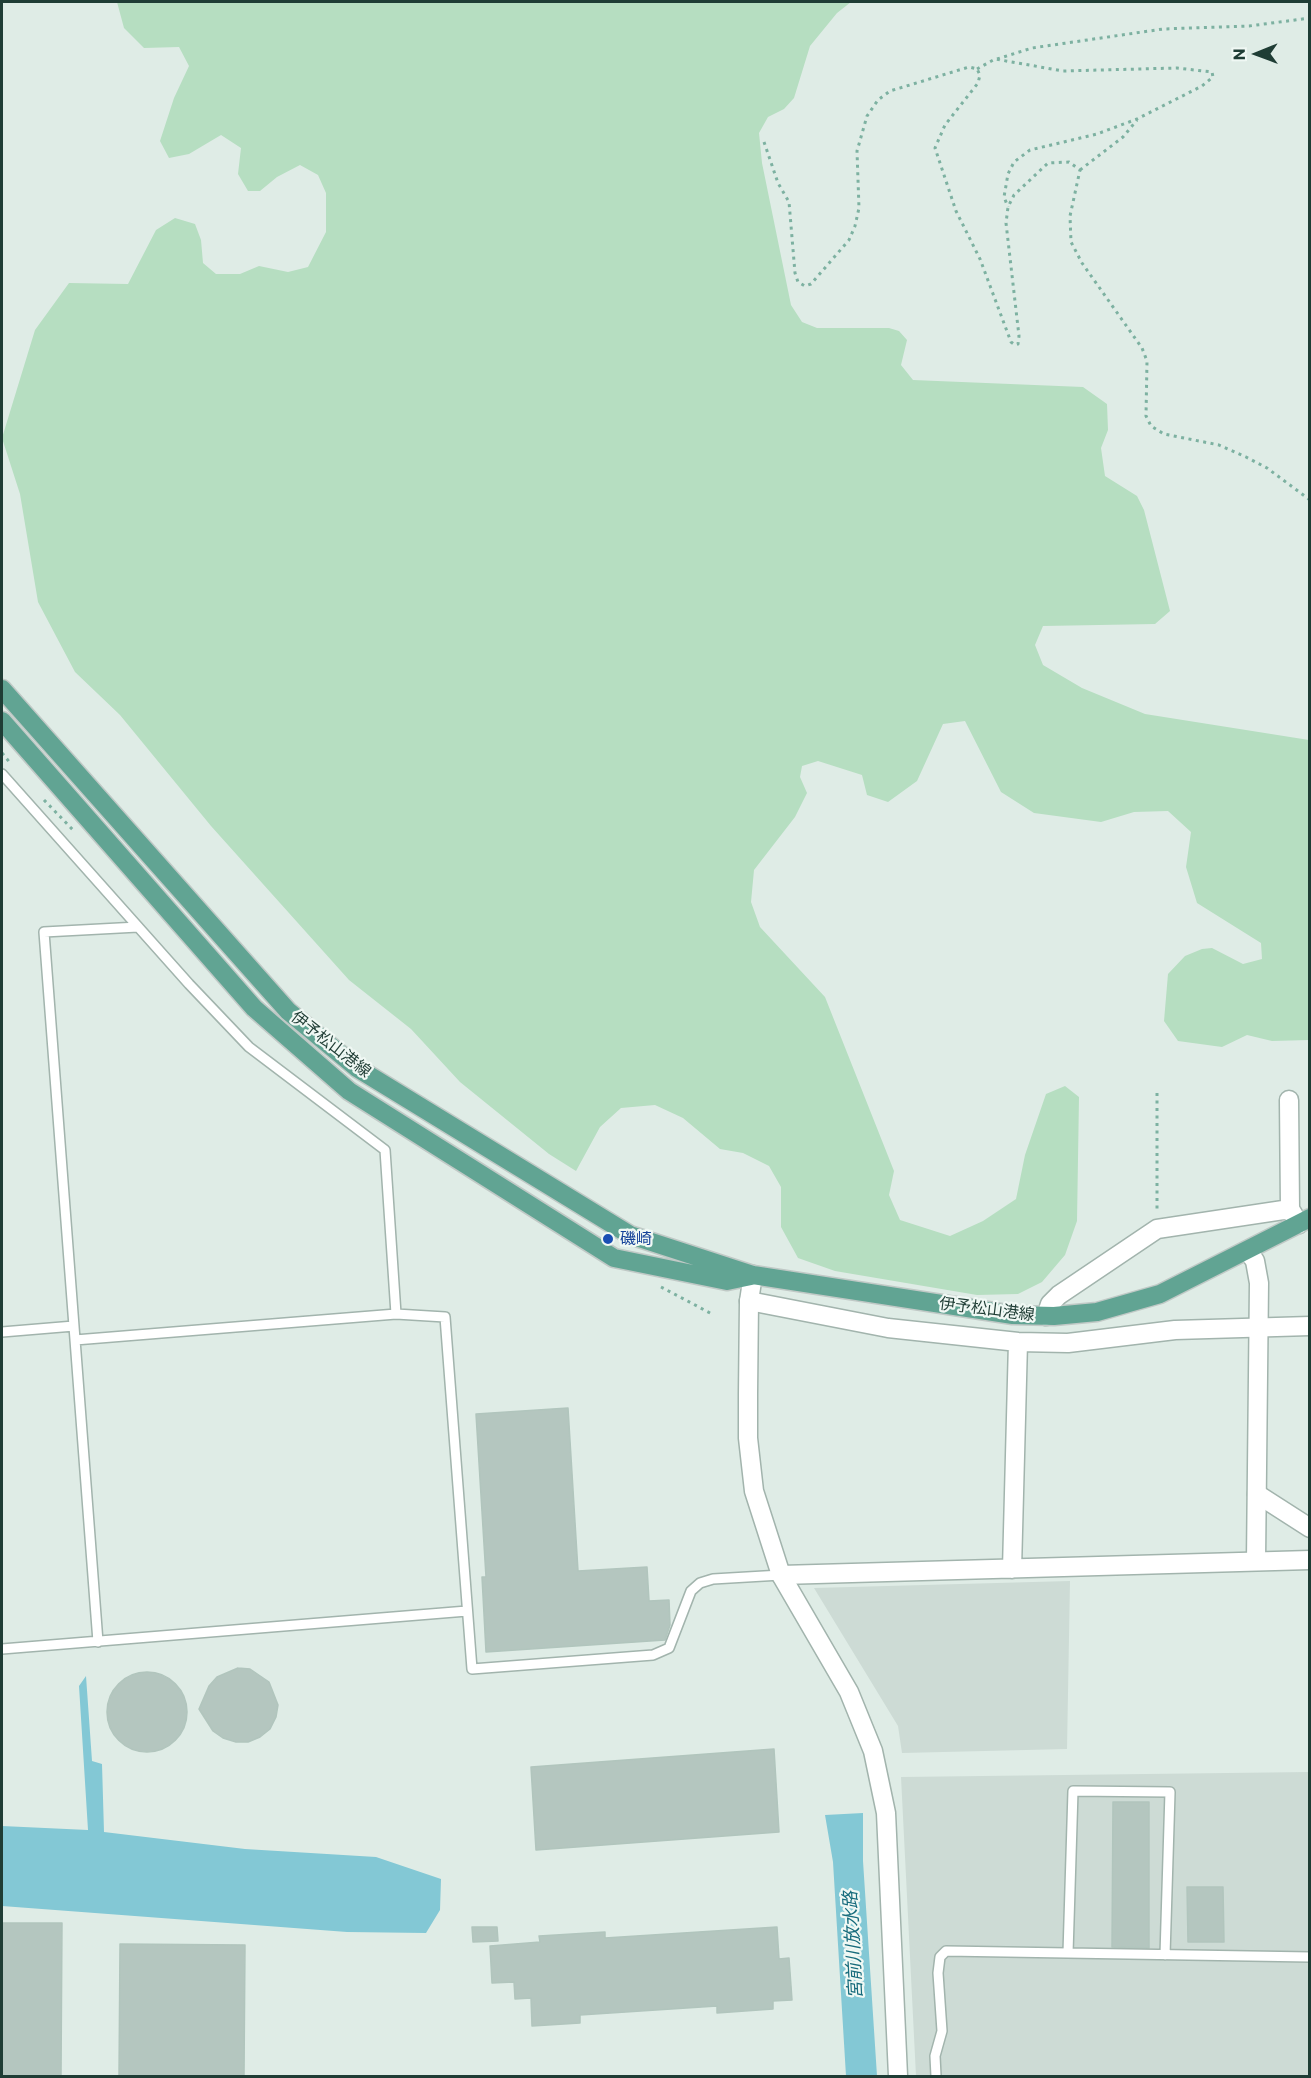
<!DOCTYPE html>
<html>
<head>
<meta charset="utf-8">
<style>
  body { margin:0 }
  #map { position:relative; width:1311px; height:2078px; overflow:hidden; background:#dfece6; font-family:Commissioner,sans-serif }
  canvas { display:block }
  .frame { position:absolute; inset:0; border:3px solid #1f3d35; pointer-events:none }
  .north { position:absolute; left:1227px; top:24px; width:60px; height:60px; -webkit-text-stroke:4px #f0f8f4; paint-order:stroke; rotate:269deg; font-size:16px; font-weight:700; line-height:24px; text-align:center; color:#1f3d35 }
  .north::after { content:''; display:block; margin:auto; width:21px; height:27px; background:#1f3d35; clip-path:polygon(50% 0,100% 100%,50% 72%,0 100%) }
</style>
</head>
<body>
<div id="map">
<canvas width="1311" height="2078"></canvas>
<div class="frame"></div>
<div class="north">N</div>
</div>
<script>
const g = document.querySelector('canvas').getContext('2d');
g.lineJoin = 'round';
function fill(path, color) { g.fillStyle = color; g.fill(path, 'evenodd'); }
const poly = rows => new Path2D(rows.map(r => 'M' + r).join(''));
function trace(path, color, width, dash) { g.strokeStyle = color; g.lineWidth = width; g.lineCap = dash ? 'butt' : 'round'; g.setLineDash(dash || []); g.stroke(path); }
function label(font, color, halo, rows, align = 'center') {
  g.font = font + ' Commissioner,"Noto Sans JP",sans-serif'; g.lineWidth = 4.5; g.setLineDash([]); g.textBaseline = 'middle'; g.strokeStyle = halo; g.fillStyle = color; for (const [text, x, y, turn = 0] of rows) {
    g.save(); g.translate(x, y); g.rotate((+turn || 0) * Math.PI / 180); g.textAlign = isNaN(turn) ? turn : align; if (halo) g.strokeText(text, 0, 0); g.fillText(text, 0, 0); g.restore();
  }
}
const built = poly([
  [1070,1581,1067,1749,902,1753,898,1726,814,1588],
  [1309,1772,1309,2076,916,2076,901,1777]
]);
const green = poly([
  [117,2,851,2,837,13,810,46,794,98,784,109,768,117,759,133,762,163,791,305,802,322,817,328,889,328,899,331,907,340,901,365,913,380,1083,387,1107,404,1108,430,1101,448,1105,476,1137,496,1144,510,1170,611,1155,624,1043,626,1035,645,1043,665,1082,688,1145,714,1309,740,1309,1040,1272,1041,1247,1035,1222,1047,1178,1041,1164,1021,1168,974,1185,956,1202,949,1212,948,1243,964,1262,959,1261,943,1197,903,1186,867,1191,832,1168,811,1134,812,1101,822,1034,813,1001,792,965,721,943,724,917,781,888,802,867,795,862,775,818,761,802,766,800,777,807,793,795,817,754,870,751,902,760,927,825,997,894,1171,889,1195,900,1220,950,1236,983,1221,1016,1199,1025,1155,1046,1094,1065,1086,1079,1097,1077,1221,1065,1255,1042,1282,1018,1294,977,1295,835,1271,798,1258,781,1227,781,1187,769,1166,743,1153,720,1149,683,1118,655,1105,621,1108,600,1127,576,1171,549,1154,460,1082,411,1029,349,980,211,826,120,715,75,672,38,602,20,494,2,438,35,330,69,283,128,284,156,230,175,218,195,224,201,240,203,263,216,274,240,274,259,266,288,272,308,267,326,232,326,193,318,175,300,165,277,177,260,191,248,191,238,174,241,148,221,135,189,154,169,158,160,141,174,98,189,66,179,47,144,48,124,28]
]);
const water = poly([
  [86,1676,92,1761,102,1764,104,1832,245,1849,376,1857,441,1879,440,1910,426,1933,347,1932,2,1906,2,1826,88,1830,79,1686],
  [863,1813,863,1861,877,2076,846,2076,833,1862,825,1815]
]);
const building = poly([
  [568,1408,578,1571,647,1567,649,1601,669,1600,670,1625,665,1640,486,1652,482,1577,486,1577,476,1414,568,1408],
  [238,1668,250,1669,269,1682,278,1705,276,1717,270,1729,260,1737,248,1742,236,1742,223,1738,213,1731,199,1709,209,1686,217,1677,238,1668],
  '107 1712a40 40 0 1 1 80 0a40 40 0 1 1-80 0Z',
  [774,1749,779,1832,536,1850,531,1767,774,1749],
  [1113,1802,1149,1802,1149,1948,1112,1947,1113,1802],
  [1187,1887,1223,1887,1224,1942,1188,1942,1187,1887],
  [2,1923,62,1923,61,2076,2,2076,2,1923],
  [472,1927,497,1927,498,1941,473,1942,472,1927],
  [777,1927,779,1959,789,1958,792,2000,773,2001,773,2009,717,2013,717,2006,580,2015,580,2023,532,2026,531,1998,515,1999,514,1982,492,1983,490,1946,540,1942,539,1936,605,1932,605,1938,777,1927],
  [120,1944,245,1945,244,2076,119,2076,120,1944]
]);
const path = poly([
  [997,59,1032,48,1163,29,1249,26,1310,18],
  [977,69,995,59,1063,71,1177,68,1212,72,1213,77,1202,86,1137,119,1097,134,1030,150,1014,162,1008,174,1004,197,1008,207],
  [764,142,778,183,789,202,795,273,798,282,805,286,811,284,849,240,855,226,859,208,857,151,867,116,878,100,890,91,969,67,977,69,980,75,978,83,945,125,935,148,956,211,980,259,1011,342,1015,345,1018,344,1019,336,1006,223,1008,207,1014,195,1048,163,1069,162,1080,170,1070,216,1071,242,1082,263,1142,348,1147,361,1146,416,1151,426,1164,434,1219,445,1246,457,1267,468,1310,500],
  [1080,170,1123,137,1137,120],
  [2,753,11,764],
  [44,800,75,832],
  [1157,1093,1157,1211],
  [661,1287,712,1314]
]);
const service = poly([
  [2,774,189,984,249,1047,385,1150,396,1314],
  [2,1332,74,1326],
  [75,1340,396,1314,445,1317,472,1669,653,1655,669,1648,691,1591,700,1583,713,1579,781,1575],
  [98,1642,44,932,138,927],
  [2,1649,467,1611],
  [1068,1953,1073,1791,1170,1792,1165,1955],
  [936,2076,935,2056,942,2031,938,1973,940,1957,946,1951,1310,1957]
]);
const minor = poly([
  [1289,1100,1290,1209],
  [749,1301,888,1328,1018,1342,1068,1343,1175,1330,1310,1326],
  [1046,1316,1050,1304,1059,1295,1157,1229,1290,1209,1299,1224],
  [1257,1494,1310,1528],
  [1012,1569,1018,1342],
  [781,1575,1310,1560]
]);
const tertiary = poly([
  [1248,1251,1255,1261,1259,1283,1256,1560],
  [753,1275,749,1301,748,1394,748,1438,754,1491,781,1575,849,1692,873,1751,886,1813,898,2076]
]);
const primary = poly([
  [2,689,288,1011,357,1068,630,1235,753,1275,1013,1315,1054,1316,1097,1312,1160,1294,1310,1218],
  [2,721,254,1008,349,1091,614,1258,727,1281,751,1276]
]);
const markers = [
  [608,1239,6,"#1a4fb4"]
];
const streetNames = [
  ["伊予松山港線",331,1044,38],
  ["伊予松山港線",987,1309,7]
];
const transitNames = [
  ["磯崎",620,1239]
];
const waterNames = [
  ["宮前川放水路",853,1945,-93]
];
fill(built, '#cddbd5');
fill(green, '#b6dec1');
fill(water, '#83c8d5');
fill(building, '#b4c6bf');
trace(building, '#b1c5bd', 1.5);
trace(service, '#a2b4ad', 12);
trace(minor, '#a2b4ad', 21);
trace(tertiary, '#a2b4ad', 21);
trace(primary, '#c0c9c6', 21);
trace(path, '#7db1a1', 3, [3, 4.5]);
trace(service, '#fff', 9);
trace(minor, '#fff', 18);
trace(tertiary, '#fff', 18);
trace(primary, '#61a493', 18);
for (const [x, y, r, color] of markers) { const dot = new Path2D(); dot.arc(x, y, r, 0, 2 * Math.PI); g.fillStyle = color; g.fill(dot); trace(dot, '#f0f8f4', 2); }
label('16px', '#1f3d35', '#f0f8f4', streetNames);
label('16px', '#164399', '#f0f8f4', transitNames, 'left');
label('italic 18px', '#166b7c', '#f0f8f4', waterNames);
</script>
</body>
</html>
